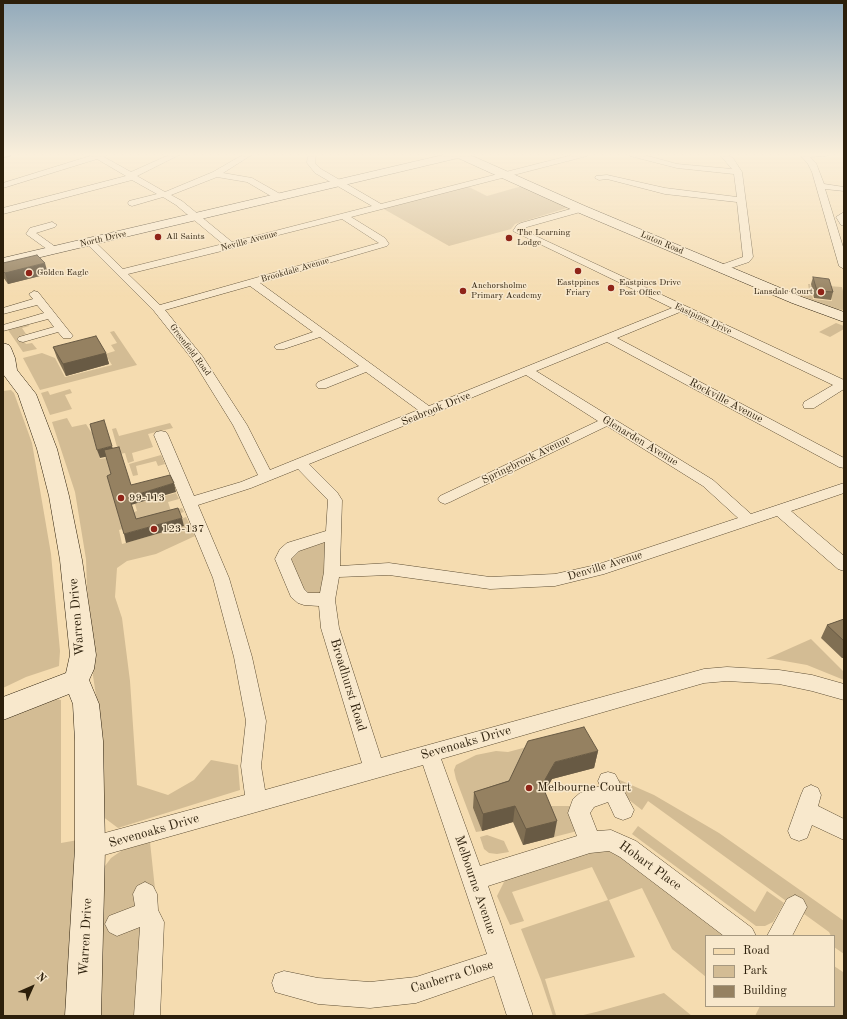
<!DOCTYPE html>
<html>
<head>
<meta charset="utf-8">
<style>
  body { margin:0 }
  #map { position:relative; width:847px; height:1019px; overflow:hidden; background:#f5dcb0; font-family:"Old Standard TT",serif }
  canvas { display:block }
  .frame { position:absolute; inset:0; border:4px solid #2c1f0b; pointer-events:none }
  .legend { position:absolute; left:705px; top:935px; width:130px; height:72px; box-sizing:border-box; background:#f8e8cc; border:1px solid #a6987f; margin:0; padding:5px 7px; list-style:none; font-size:12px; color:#2c1f0b }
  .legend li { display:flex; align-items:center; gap:8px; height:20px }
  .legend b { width:20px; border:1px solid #a6987f }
  .north { position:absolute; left:12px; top:967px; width:40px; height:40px; -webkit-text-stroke:3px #f8e8cc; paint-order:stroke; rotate:45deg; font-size:11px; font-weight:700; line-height:16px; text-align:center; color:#2c1f0b }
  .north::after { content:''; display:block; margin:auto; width:14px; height:18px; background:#2c1f0b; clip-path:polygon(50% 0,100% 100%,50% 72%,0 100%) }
</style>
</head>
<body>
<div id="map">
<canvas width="847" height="1019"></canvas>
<div class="frame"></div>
<ul class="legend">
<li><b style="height:5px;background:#f5dcb0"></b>Road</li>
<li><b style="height:11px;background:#d3bc94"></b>Park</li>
<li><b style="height:11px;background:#958161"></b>Building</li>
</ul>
<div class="north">N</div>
</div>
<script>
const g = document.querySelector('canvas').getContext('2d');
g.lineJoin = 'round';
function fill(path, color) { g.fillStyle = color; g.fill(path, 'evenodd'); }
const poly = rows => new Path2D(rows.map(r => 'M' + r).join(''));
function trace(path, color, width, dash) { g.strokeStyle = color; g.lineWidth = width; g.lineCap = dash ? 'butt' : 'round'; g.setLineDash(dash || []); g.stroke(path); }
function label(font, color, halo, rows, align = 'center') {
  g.font = font + ' "Old Standard TT",serif'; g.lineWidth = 3; g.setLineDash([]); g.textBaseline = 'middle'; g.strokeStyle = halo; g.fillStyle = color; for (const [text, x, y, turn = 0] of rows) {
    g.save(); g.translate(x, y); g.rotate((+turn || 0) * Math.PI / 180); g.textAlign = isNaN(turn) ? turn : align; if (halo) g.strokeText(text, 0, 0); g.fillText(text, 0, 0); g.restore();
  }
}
const green = poly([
  [467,186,487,196,522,186,562,204,567,208,515,224,511,229,449,246,382,208],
  [808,284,810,284,813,299,832,301,828,286,842,287,844,295,844,310,834,309,800,295,809,290],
  [836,323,844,326,844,329,830,337,819,332],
  [28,324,29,326,22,328,26,334,20,336,26,344,32,343,37,349,23,352,8,330],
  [114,331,137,365,40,390,23,358,42,353,55,358,65,377,112,365,105,354,115,351,111,345,117,343,110,332],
  [70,389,72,393,65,395,72,409,50,415,41,393,48,391,50,395],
  [11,390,14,393,32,443,51,554,60,651,59,666,26,677,3,688,3,391],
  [67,418,72,427,86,424,91,432,92,431,100,459,107,458,114,482,119,517,137,511,135,504,176,493,179,499,168,502,171,511,182,508,184,512,119,530,122,544,184,526,181,519,186,517,195,536,156,554,127,561,117,568,115,597,122,618,130,681,137,785,168,795,194,780,211,760,238,765,240,790,118,828,102,816,101,729,92,669,95,655,87,587,86,559,75,492,52,422],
  [170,423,173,428,148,434,153,447,132,453,134,461,128,463,125,453,119,454,112,429,116,428,119,436],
  [161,455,165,464,158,466,156,461,136,466,138,475,133,476,129,464],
  [329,535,321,600,304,599,286,553],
  [811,639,844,672,844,680,807,665,773,659,766,659],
  [52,698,61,700,61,843,78,840,70,1016,3,1016,3,718],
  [576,734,506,797,473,808,482,831,476,832,456,779,454,770,456,765,476,755,496,751,508,752],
  [613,777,654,795,719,833,844,921,844,954,834,947,834,936,831,936,829,932,648,801,642,810,624,796],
  [548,806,580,806,585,829,554,837],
  [638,826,755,912,767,891,784,903,773,922,765,926,756,926,632,834],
  [487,835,504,841,509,852,497,854,489,853,484,849,480,837],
  [150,842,155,889,145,1016,99,1016,102,877,105,866,111,858,124,849],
  [609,848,730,936,706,936,706,977,672,949,642,888,609,900,635,957,545,979,556,1015,553,1016,541,980,521,929,608,900,592,867,512,892,524,921,510,925,497,896,505,880,594,849],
  [834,966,843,972,844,976,844,1016,755,1016,760,1006,834,1006],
  [664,993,692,1016,579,1016,596,1012]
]);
const street = poly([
  [87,154,106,154,107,155,104,157,131,172,171,154,181,154,137,176,165,192,213,172,244,154,253,154,223,173,252,178,282,195,283,197,282,199,276,199,247,182,217,177,171,195,182,201,232,242,372,206,315,173,307,163,308,154,316,154,315,163,321,169,381,204,576,154,588,154,587,156,351,217,385,238,389,244,387,246,260,283,429,406,672,308,513,231,517,225,521,223,581,206,584,207,585,209,584,211,527,227,523,230,844,380,844,389,814,408,804,408,803,405,804,402,833,385,680,312,617,338,844,458,844,468,839,467,607,342,536,371,713,480,751,514,844,483,844,493,791,511,844,556,844,571,838,569,777,516,604,574,555,586,490,589,389,575,339,577,335,600,339,628,381,758,704,669,727,667,779,670,812,675,844,684,844,700,812,691,779,684,727,681,704,683,441,759,480,866,577,836,568,813,573,799,580,793,600,786,598,781,601,774,608,772,615,774,634,810,631,817,623,820,615,817,608,802,594,807,590,813,597,831,611,830,636,841,752,928,756,936,724,936,620,857,609,851,590,853,488,886,533,1016,507,1016,494,976,416,1003,370,1008,318,1004,275,992,272,983,275,974,284,971,318,978,370,982,416,977,487,954,423,765,90,859,82,856,79,848,82,840,90,837,245,795,241,766,246,721,234,657,213,578,154,435,156,432,161,431,166,432,168,435,194,496,241,482,258,475,233,425,192,359,154,311,85,242,87,240,93,240,123,269,223,244,176,205,163,197,132,206,129,205,128,203,129,201,157,194,132,180,3,214,3,208,126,176,97,159,3,188,3,183,90,156,87,154],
  [342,219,379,243,160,305,128,274,234,248,235,246,342,219],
  [250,286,313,332,276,345,274,347,276,349,284,349,320,337,359,366,318,382,316,385,318,388,326,388,366,372,418,410,270,470,247,425,203,357,165,310,250,286],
  [526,375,598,421,440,496,438,499,440,502,445,504,450,502,607,426,703,486,738,518,596,565,555,574,490,577,389,563,340,566,342,500,337,492,309,464,428,416,434,415,435,413,526,375],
  [298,469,328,500,326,531,287,543,280,549,275,559,291,597,298,603,304,605,319,606,321,628,362,763,265,790,261,766,266,721,252,657,229,578,198,505,251,488,298,469],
  [325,542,324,572,320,593,308,593,304,589,291,559,299,551,325,542],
  [629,154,641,154,677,164,732,169,719,154,727,154,733,158,742,172,753,257,749,262,722,271,717,268,718,266,743,257,737,202,665,194,607,179,599,180,595,178,596,176,607,175,665,188,737,197,734,174,677,168,630,156,629,154],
  [799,154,830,154,826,156,810,157,816,163,824,184,844,187,844,191,825,189,844,250,844,269,839,266,812,172,808,164,799,154],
  [844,212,844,226,841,225,836,217,844,212],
  [52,222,57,225,55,227,36,233,57,248,59,250,54,253,51,252,26,234,30,228,52,222],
  [34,291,38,292,65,326,73,336,71,338,63,338,58,332,23,342,19,341,17,339,19,337,54,327,48,319,3,331,3,325,44,313,37,305,3,314,3,308,33,299,29,294,34,291],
  [811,785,818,788,821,795,818,806,844,819,844,840,812,825,807,838,799,841,791,838,788,831,801,795,804,788,811,785],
  [145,882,153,886,157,894,158,910,164,922,160,1016,134,1016,140,927,117,936,109,932,105,924,109,916,135,906,133,894,137,886,145,882],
  [795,895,803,899,807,907,792,936,767,936,787,899,795,895]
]);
const secondary = poly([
  [447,154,468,154,585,206,802,297,844,312,844,322,792,303,577,212,458,158,3,266,3,258,447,154],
  [3,343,9,345,11,348,15,358,17,370,36,394,57,449,69,496,82,560,93,634,96,655,94,669,89,680,99,704,103,741,105,848,101,1016,65,1016,75,848,75,741,73,704,69,694,3,720,3,697,66,673,70,655,60,560,49,496,37,449,18,394,3,374,3,343]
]);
const primary = poly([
  [3,154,11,154,9,156,3,157,3,154]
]);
const wall = poly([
  [3,263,48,274,8,284,3,277],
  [813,277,833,292,831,300,814,298,811,284],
  [53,347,106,353,109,364,66,376,57,358],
  [844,619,844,658,842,658,821,638,827,625],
  [598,751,594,768,552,779,545,791,554,837,523,845,513,822,482,831,473,808,474,792]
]);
const shadedWall = poly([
  [45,263,48,274,8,284,5,273],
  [106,353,109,364,66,376,63,364],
  [112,446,115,455,100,458,97,450],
  [174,483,176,492,131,505,129,497],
  [182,518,184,526,126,543,124,534],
  [598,751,594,768,552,779,539,801,542,785,555,762],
  [515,806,513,822,482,831,483,814],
  [557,821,554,837,523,845,526,829]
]);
const building = poly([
  [37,255,45,263,5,273,3,271,3,263,37,255],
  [813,277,829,279,833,292,817,291,813,277],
  [96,336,106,353,63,364,53,347,96,336],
  [104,420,112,446,97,450,90,424,104,420],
  [119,447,131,485,170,475,174,483,129,497,136,519,178,508,182,518,124,534,107,476,111,474,104,450,119,447],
  [844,619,844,641,827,625,844,619],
  [584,727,598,751,555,762,542,785,557,821,526,829,515,806,483,814,474,792,509,781,528,741,584,727]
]);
const markers = [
  [158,237,4,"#8f2418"],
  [509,238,4,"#8f2418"],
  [578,271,4,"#8f2418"],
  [29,273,4,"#8f2418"],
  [611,288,4,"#8f2418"],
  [463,291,4,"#8f2418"],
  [821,292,4,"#8f2418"],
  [121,498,4,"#8f2418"],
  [154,529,4,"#8f2418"],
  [529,788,4,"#8f2418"]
];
const farPoinames = [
  ["The Learning",517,233],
  ["Lodge",517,243],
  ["All Saints",166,237],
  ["Golden Eagle",37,273],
  ["Eastppines",578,283,"center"],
  ["Friary",578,293,"center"],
  ["Eastpines Drive",619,283],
  ["Post Office",619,293],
  ["Anchorsholme",471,286],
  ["Primary Academy",471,296],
  ["Lansdale Court",813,292,"right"]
];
const farStreetnames = [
  ["North Drive",103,239,-13],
  ["Neville Avenue",249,241,-15],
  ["Luton Road",662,243,23],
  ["Brookdale Avenue",295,270,-16],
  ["Eastpines Drive",703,319,25],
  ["Greenfield Road",190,350,53]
];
const streetNames = [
  ["Rockville Avenue",726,401,28],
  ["Seabrook Drive",436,409,-22],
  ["Glenarden Avenue",640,441,31],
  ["Springbrook Avenue",526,460,-26],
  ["Denville Avenue",605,566,-17]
];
const poiNames = [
  ["99-113",129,498],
  ["123-137",162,529]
];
const nearStreetnames = [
  ["Warren Drive",77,617,-95],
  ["Broadhurst Road",348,685,73],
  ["Sevenoaks Drive",466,743,-16],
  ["Sevenoaks Drive",154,831,-16],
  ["Hobart Place",650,866,36],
  ["Melbourne Avenue",475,885,71],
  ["Warren Drive",86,937,-87],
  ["Canberra Close",452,977,-17]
];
const nearPoinames = [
  ["Melbourne Court",537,788]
];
fill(green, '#d3bc94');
trace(street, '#5e4e34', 1);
trace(secondary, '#2c1f0b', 1);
trace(primary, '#2c1f0b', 2);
fill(street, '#f8e8cc');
fill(secondary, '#f8e8cc');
fill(primary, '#f5dcb0');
fill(wall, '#806f53');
fill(shadedWall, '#685a44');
fill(building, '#958161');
trace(building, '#685a44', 1);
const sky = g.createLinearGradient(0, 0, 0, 297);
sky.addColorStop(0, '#92aabb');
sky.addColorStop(0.52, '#faefdb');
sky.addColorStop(1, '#faefdb00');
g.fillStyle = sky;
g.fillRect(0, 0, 847, 297);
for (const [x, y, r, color] of markers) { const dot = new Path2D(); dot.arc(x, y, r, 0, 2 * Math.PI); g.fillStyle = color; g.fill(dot); trace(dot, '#f8e8cc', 1.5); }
label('9px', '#2c1f0b', '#f8e8cc', farPoinames, 'left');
label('9px', '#2c1f0b', '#f8e8cc', farStreetnames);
label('11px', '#2c1f0b', '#f8e8cc', streetNames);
label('11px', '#2c1f0b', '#f8e8cc', poiNames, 'left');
label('13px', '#2c1f0b', '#f8e8cc', nearStreetnames);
label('13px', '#2c1f0b', '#f8e8cc', nearPoinames, 'left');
</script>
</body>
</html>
